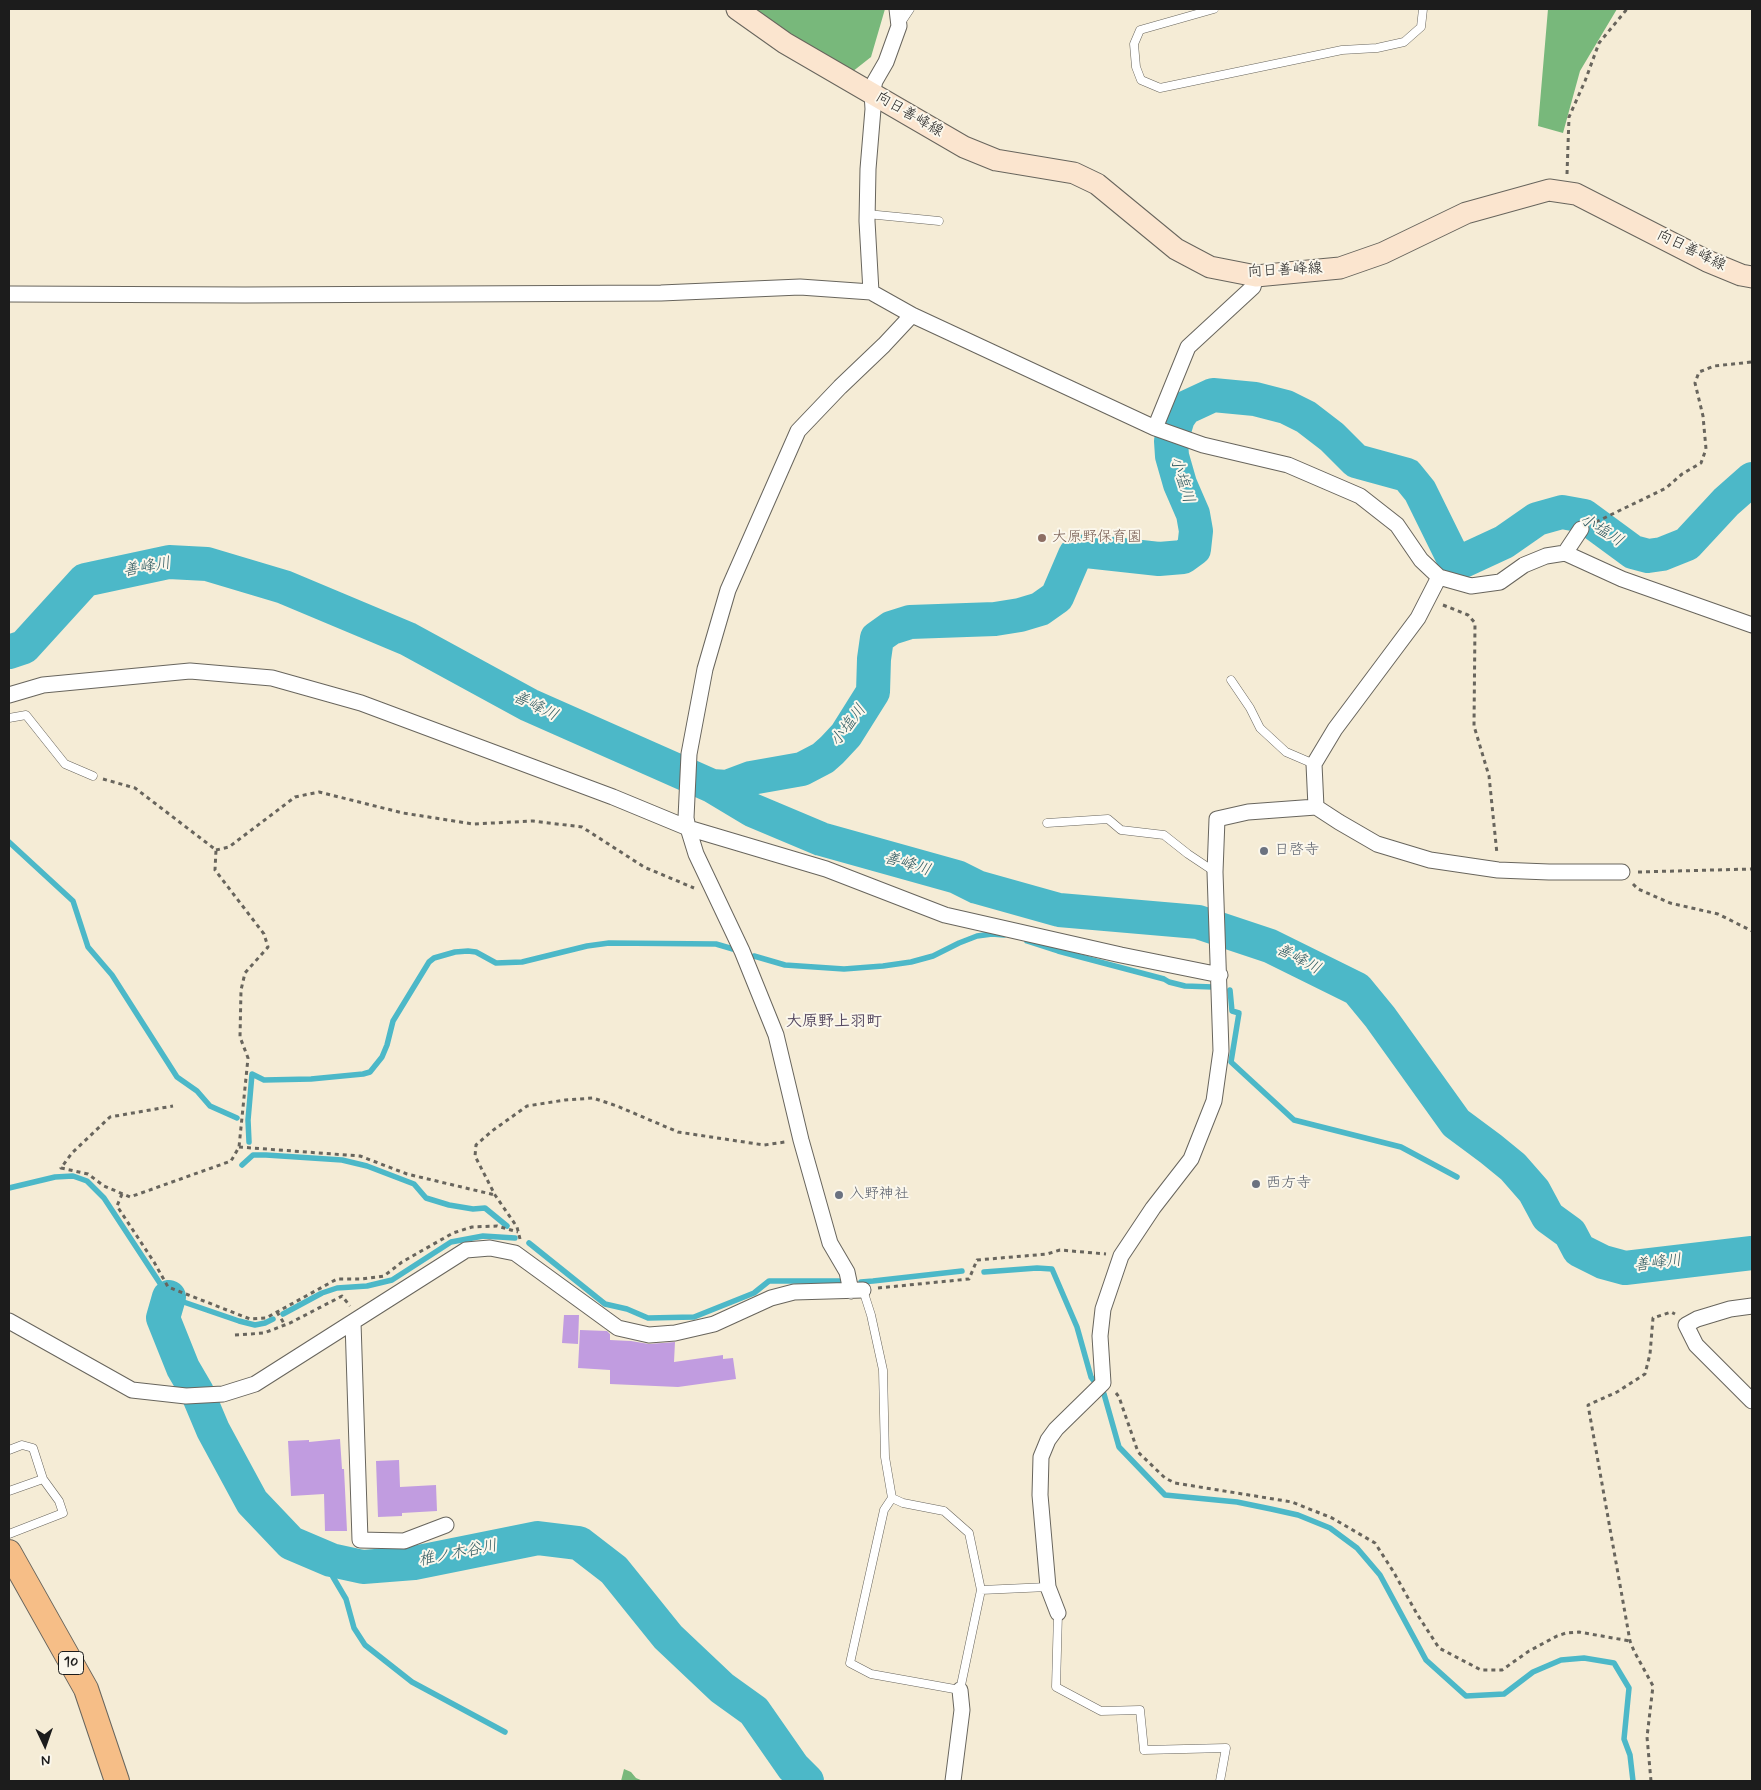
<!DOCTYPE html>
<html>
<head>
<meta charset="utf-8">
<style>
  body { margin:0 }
  #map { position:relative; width:1761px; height:1790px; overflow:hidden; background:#f5ecd6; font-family:Mynerve,sans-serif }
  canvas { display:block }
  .frame { position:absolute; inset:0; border:10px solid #1c1c1c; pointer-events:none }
  .north { position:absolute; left:20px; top:1720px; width:50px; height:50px; -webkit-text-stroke:4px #fbf7ec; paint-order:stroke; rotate:177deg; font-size:14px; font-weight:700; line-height:20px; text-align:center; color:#1c1c1c }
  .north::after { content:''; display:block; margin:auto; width:18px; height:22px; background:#1c1c1c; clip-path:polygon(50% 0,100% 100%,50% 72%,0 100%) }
</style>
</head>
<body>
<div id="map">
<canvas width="1761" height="1790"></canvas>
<div class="frame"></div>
<div class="north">N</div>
</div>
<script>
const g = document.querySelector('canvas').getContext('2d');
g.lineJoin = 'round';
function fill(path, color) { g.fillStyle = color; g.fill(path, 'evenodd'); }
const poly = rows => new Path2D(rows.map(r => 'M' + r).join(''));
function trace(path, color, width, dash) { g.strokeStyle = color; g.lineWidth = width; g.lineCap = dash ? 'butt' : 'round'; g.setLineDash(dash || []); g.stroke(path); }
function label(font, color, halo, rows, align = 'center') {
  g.font = font + ' Mynerve,"Klee One",sans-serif'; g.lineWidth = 4; g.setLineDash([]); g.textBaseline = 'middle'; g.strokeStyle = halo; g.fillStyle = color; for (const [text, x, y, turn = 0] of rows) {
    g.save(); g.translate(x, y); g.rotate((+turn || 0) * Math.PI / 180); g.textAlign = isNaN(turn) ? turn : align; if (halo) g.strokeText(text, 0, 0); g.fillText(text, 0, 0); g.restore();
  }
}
const forest = poly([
  [748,9,885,9,871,57,852,72],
  [1548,9,1617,9,1580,71,1563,133,1538,126],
  [624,1769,631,1772,636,1778,643,1781,621,1781]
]);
const stream = poly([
  [9,842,73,901,88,947,112,975,177,1077,197,1091,210,1106,237,1118],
  [1027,941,1058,951,1164,979,1169,982,1185,986,1213,987],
  [754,956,785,965,844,969,883,966,911,962,933,956,959,943,977,936,992,934,1004,935],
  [1230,990,1232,1011,1239,1013,1231,1062,1294,1120,1401,1147,1457,1177],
  [249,1142,248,1120,252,1074,264,1080,311,1079,363,1074,370,1072,382,1057,387,1045,393,1021,429,962,434,958,455,952,468,951,476,952,496,963,522,962,587,946,609,943,716,944,733,949],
  [242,1165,253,1155,266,1155,342,1160,367,1166,414,1184,426,1198,449,1205,473,1209,485,1208,507,1226],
  [9,1188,55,1177,73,1176,87,1181,104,1198,169,1297,239,1321,255,1325,265,1323,273,1319],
  [529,1243,605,1304,627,1309,648,1318,694,1317,754,1293,769,1281,839,1281],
  [984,1272,1037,1268,1052,1269,1077,1327,1091,1377,1104,1394,1119,1447,1165,1495,1237,1502,1271,1509,1298,1515,1330,1528,1357,1548,1380,1575,1426,1660,1466,1696,1504,1694,1533,1672,1561,1660,1584,1658,1614,1663,1629,1688,1624,1739,1630,1755,1633,1781],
  [861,1282,873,1281,962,1271],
  [283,1314,322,1293,337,1288,367,1286,392,1280,451,1242,483,1236,515,1238],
  [323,1556,333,1577,346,1599,354,1628,365,1645,412,1682,505,1732]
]);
const river = poly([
  [9,652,24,647,85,580,169,562,207,564,284,587,408,639,529,705,712,786,752,810,821,839,957,877,977,887,1059,910,1198,922,1270,946,1357,989,1380,1017,1456,1123,1491,1149,1513,1167,1534,1191,1548,1217,1570,1233,1579,1250,1603,1262,1625,1268,1752,1253],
  [712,786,727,787,751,778,802,769,823,758,832,750,846,735,873,692,874,659,877,638,891,628,910,622,995,619,1020,615,1040,609,1057,597,1075,555,1086,551,1159,559,1183,557,1194,549,1196,531,1193,514,1180,484,1172,456,1171,441,1178,418,1185,408,1213,395,1255,399,1286,407,1306,417,1332,437,1356,461,1407,475,1420,491,1452,556,1463,561,1504,542,1537,519,1562,512,1584,516,1633,552,1648,556,1662,554,1687,544,1726,502,1752,479],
  [169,1297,163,1318,183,1368,197,1392,213,1430,252,1502,291,1543,331,1560,363,1567,414,1563,538,1538,579,1543,614,1570,668,1637,722,1688,754,1711,793,1767,807,1781]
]);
const building = poly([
  [564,1315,579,1315,578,1344,562,1343],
  [580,1330,607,1331,610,1334,610,1340,631,1341,649,1344,675,1342,674,1362,723,1355,723,1359,733,1358,736,1379,678,1387,610,1384,610,1370,578,1368],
  [340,1439,342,1469,344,1469,347,1531,325,1531,324,1494,291,1496,288,1441,309,1440,309,1442],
  [399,1460,400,1487,436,1485,437,1511,402,1513,402,1516,378,1517,376,1461]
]);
const path = poly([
  [1567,174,1569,117,1585,81,1599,43,1627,9],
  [1596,522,1666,488,1682,474,1701,463,1706,449,1703,416,1695,383,1699,372,1714,366,1752,362],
  [1443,605,1468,615,1475,623,1474,726,1489,776,1497,854],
  [103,779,135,788,216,850,215,870,264,934,268,947,245,973,241,990,240,1037,248,1058,239,1147,231,1161,130,1197,104,1186,88,1174,61,1168,72,1153,110,1117,173,1106],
  [216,850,229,847,295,797,319,792,403,813,473,824,533,821,582,827,644,867,694,888],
  [1638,872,1752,869],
  [1633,884,1638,889,1670,903,1718,914,1752,931],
  [239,1147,360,1156,407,1174,495,1195],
  [122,1194,117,1206,154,1262,168,1287,250,1319,266,1318,337,1279,362,1279,384,1276,402,1262,453,1233,472,1227,497,1226,518,1232],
  [520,1239,517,1227,495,1195,475,1156,476,1145,492,1131,527,1106,565,1100,593,1098,617,1106,678,1132,764,1145,785,1142],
  [878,1288,969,1279,977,1260,1047,1254,1060,1250,1106,1254],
  [277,1312,285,1325],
  [235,1335,264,1333,290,1323,342,1296,350,1306],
  [1116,1393,1119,1397,1138,1452,1165,1478,1175,1483,1292,1502,1332,1518,1375,1543,1393,1571,1417,1614,1439,1648,1481,1670,1502,1670,1529,1651,1557,1636,1566,1633,1579,1632,1630,1641],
  [1651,1781,1647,1737,1653,1686,1634,1651,1630,1641,1588,1405,1617,1392,1645,1374,1650,1354,1653,1318,1671,1312,1675,1314]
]);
const service = poly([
  [1214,9,1140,30,1134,44,1136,67,1141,80,1160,88,1342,50,1377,48,1404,42,1421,27,1423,9],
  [900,24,910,9],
  [867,214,939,221],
  [1231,680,1250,708,1260,728,1286,752,1314,764],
  [9,718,26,715,65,764,93,776],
  [1047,823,1108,819,1121,830,1164,835,1188,854,1215,872],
  [863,1290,871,1315,883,1370,885,1457,892,1498,903,1503,944,1511,969,1533,981,1590,960,1690,871,1674,850,1663,884,1510,892,1498],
  [9,1450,22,1445,33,1448,43,1479,59,1501,63,1513,9,1534],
  [9,1491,43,1479],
  [981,1590,1048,1587],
  [1058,1613,1056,1687,1101,1711,1140,1710,1144,1750,1226,1748,1220,1781]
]);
const minor = poly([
  [871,292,867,221,868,169,873,109,872,93,875,81,886,62,899,26,897,9],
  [9,294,245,295,661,293,800,287,871,292,912,315,1155,428,1188,347,1253,287,1256,276],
  [1155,428,1203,445,1288,465,1360,496,1397,525,1421,560,1439,577,1418,618,1335,729,1314,764,1316,807],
  [1565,553,1622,579,1752,625],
  [1439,577,1471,586,1500,582,1524,565,1546,556,1565,553,1581,529],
  [9,695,43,685,190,671,272,678,361,703,613,797,688,828,826,869,945,915,1121,955,1220,975],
  [851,1291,847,1272,830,1243,801,1140,776,1035,742,951,696,854,688,828,686,818,689,754,705,669,728,590,798,431,840,387,884,345,912,315],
  [1752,1306,1730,1309,1697,1319,1686,1325,1696,1345,1752,1401],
  [9,1321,132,1390,186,1396,223,1394,255,1384,466,1250,490,1248,515,1253,618,1328,649,1335,675,1333,714,1324,771,1298,794,1292,863,1290],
  [353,1322,360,1540,404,1541,446,1525],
  [1058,1613,1048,1587,1040,1495,1041,1457,1048,1440,1056,1429,1103,1383,1100,1336,1103,1309,1121,1256,1153,1208,1191,1159,1214,1101,1221,1051,1215,872,1217,819,1248,812,1316,807,1339,822,1377,844,1430,860,1498,870,1549,872,1622,872],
  [953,1781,962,1710,960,1690]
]);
const secondary = poly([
  [737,9,785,43,964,147,996,160,1074,173,1097,184,1176,249,1210,267,1256,276,1340,268,1383,253,1466,213,1549,190,1576,194,1707,261,1741,275,1752,277]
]);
const primary = poly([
  [9,1552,86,1689,117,1781]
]);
const markers = [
  [1042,538,5,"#8d6e63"],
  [1264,851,5,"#6b7280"],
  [1256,1184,5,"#6b7280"],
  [839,1195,5,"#6b7280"]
];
const shields = [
  [71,1663,25]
];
const shieldNames = [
  ["10",71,1663]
];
const streetNames = [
  ["向日善峰線",909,115,30],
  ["向日善峰線",1691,251,26],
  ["向日善峰線",1285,271,-3]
];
const educationNames = [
  ["大原野保育園",1052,538]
];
const worshipNames = [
  ["日啓寺",1274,851],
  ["西方寺",1266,1184],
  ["入野神社",849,1195]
];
const waterNames = [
  ["小塩川",1181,480,73],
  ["小塩川",1601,531,32],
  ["善峰川",147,568,-10],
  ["善峰川",535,707,26],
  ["小塩川",849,726,-53],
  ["善峰川",907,865,17],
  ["善峰川",1298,960,27],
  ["善峰川",1658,1264,-7],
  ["椎ノ木谷川",458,1554,-11]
];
const neighbourhoodNames = [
  ["大原野上羽町",834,1023]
];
fill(forest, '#78b87b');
trace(stream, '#4cb8c8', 5.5);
trace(river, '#4cb8c8', 34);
fill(building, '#c19ce0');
trace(service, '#68655d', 9);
trace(minor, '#68655d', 17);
trace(secondary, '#68655d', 23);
trace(primary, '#68655d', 26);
trace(path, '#68655d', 3, [4, 4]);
trace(service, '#fff', 8);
trace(minor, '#fff', 15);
trace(secondary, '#fbe5cf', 21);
trace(primary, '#f6be87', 24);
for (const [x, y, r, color] of markers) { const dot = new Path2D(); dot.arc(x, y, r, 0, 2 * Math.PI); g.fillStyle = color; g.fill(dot); trace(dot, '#fbf7ec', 2); }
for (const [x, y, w] of shields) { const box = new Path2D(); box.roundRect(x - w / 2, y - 11.5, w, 23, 4); g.fillStyle = '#fbf7ec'; g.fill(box); trace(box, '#1c1c1c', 1); }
label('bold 14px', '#1c1c1c', null, shieldNames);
label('15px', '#1c1c1c', '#fbf7ec', streetNames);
label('15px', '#785e54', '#fbf7ec', educationNames, 'left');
label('15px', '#5b616d', '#fbf7ec', worshipNames, 'left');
label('italic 16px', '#2f5a61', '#fbf7ec', waterNames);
label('bold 16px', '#564961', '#fbf7ec', neighbourhoodNames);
</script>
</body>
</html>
